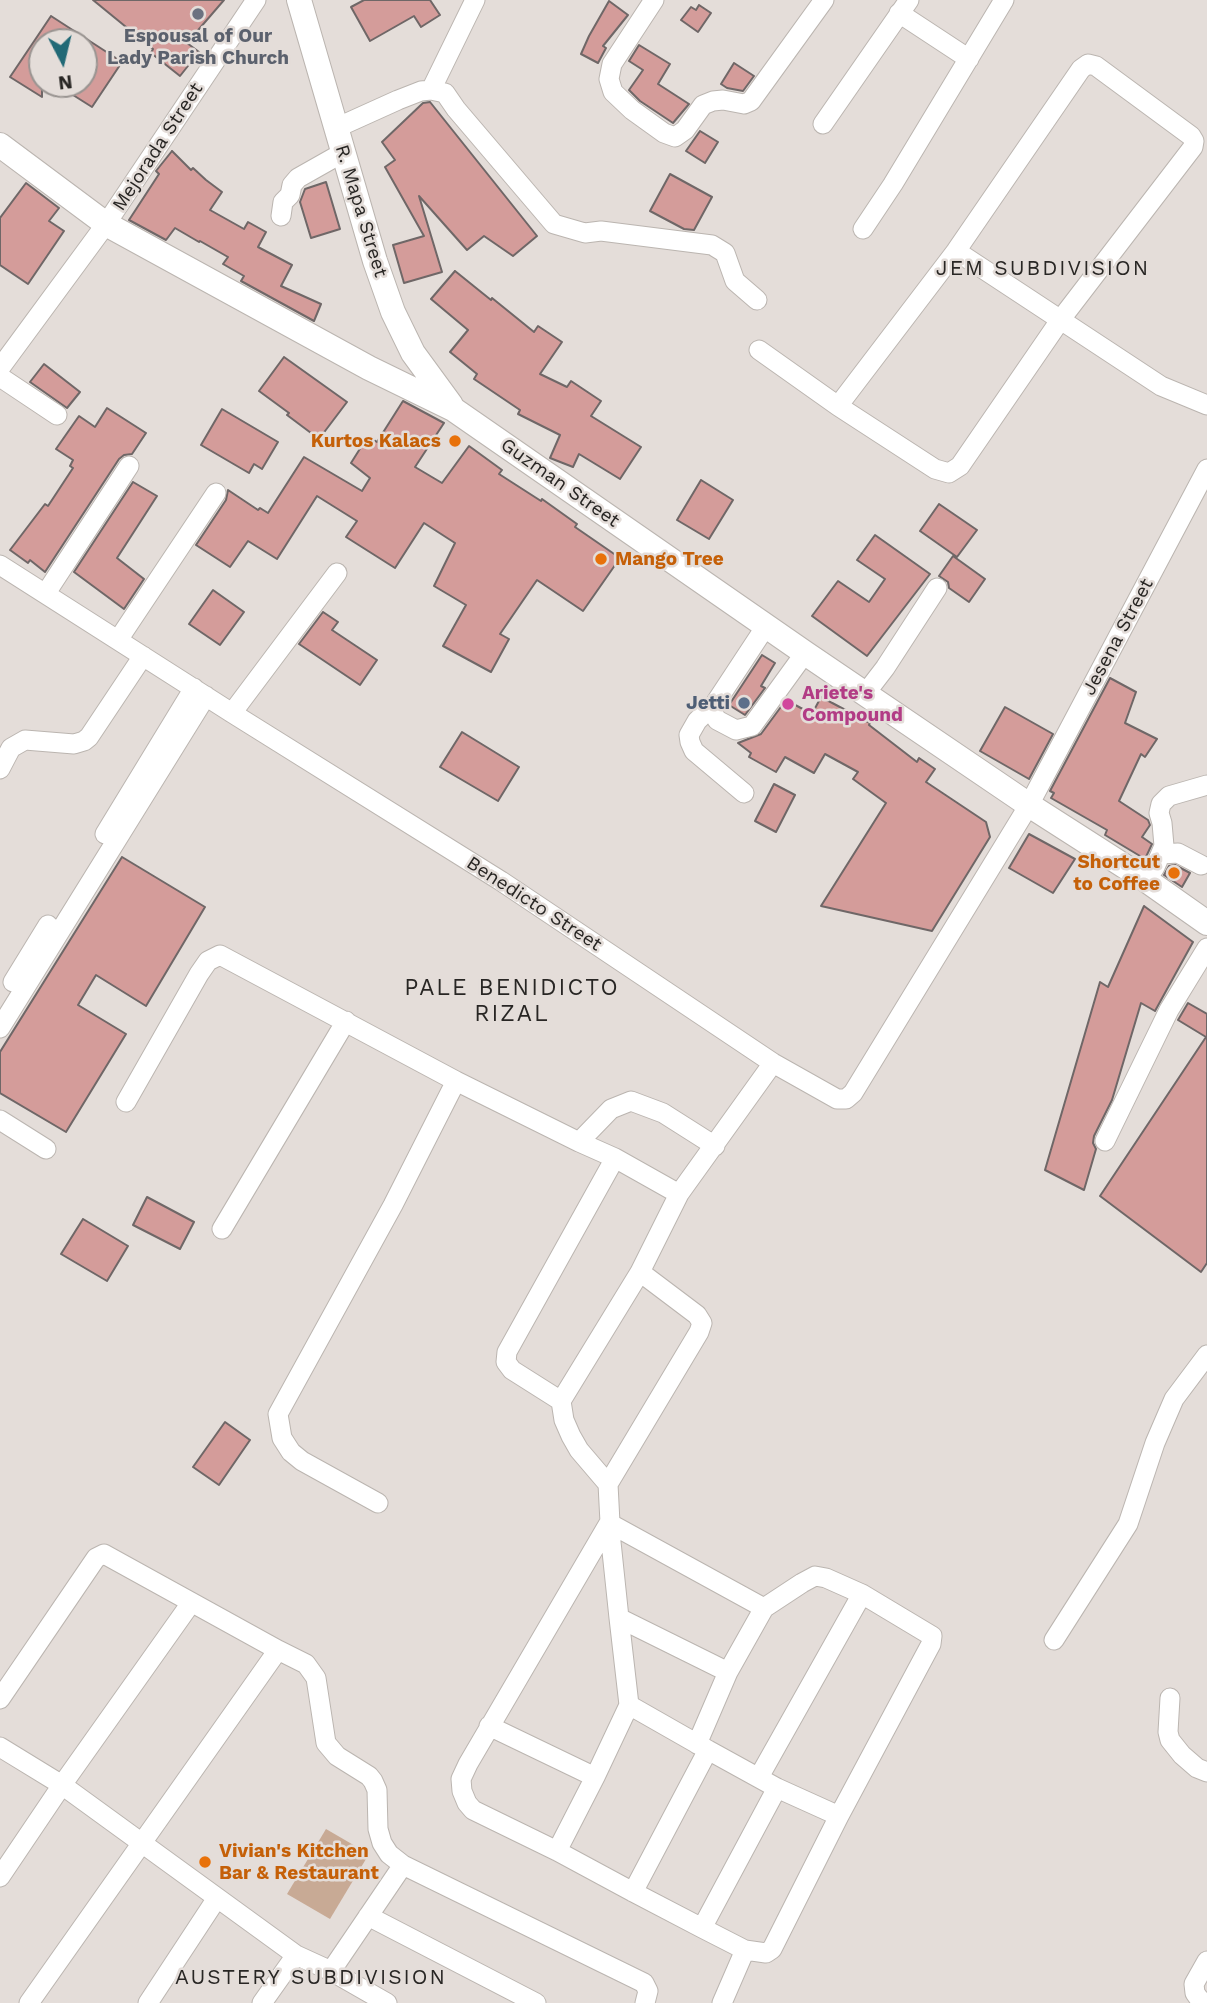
<!DOCTYPE html>
<html>
<head>
<meta charset="utf-8">
<style>
  body { margin:0 }
  #map { position:relative; width:1207px; height:2003px; overflow:hidden; background:#e4ddd9; font-family:"Work Sans",sans-serif }
  canvas { display:block }
  .north { position:absolute; left:28px; top:28px; width:70px; height:70px; box-sizing:border-box; background:#e4ddd9; border:2px solid #999491; border-radius:50%; rotate:173deg; font-size:19px; font-weight:700; line-height:28px; text-align:center; color:#282624 }
  .north::after { content:''; display:block; margin:auto; width:24px; height:32px; background:#216976; clip-path:polygon(50% 0,100% 100%,50% 72%,0 100%) }
</style>
</head>
<body>
<div id="map">
<canvas width="1207" height="2003"></canvas>
<div class="north">N</div>
</div>
<script>
const g = document.querySelector('canvas').getContext('2d');
g.lineJoin = 'round';
function fill(path, color) { g.fillStyle = color; g.fill(path, 'evenodd'); }
const poly = rows => new Path2D(rows.map(r => 'M' + r).join(''));
function trace(path, color, width, dash) { g.strokeStyle = color; g.lineWidth = width; g.lineCap = dash ? 'butt' : 'round'; g.setLineDash(dash || []); g.stroke(path); }
function label(font, color, halo, rows, align = 'center') {
  g.font = font + ' "Work Sans",sans-serif'; g.lineWidth = 5; g.setLineDash([]); g.textBaseline = 'middle'; g.strokeStyle = halo; g.fillStyle = color; for (const [text, x, y, turn = 0] of rows) {
    g.save(); g.translate(x, y); g.rotate((+turn || 0) * Math.PI / 180); g.textAlign = isNaN(turn) ? turn : align; if (halo) g.strokeText(text, 0, 0); g.fillText(text, 0, 0); g.restore();
  }
}
const green = poly([
  [326,1829,369,1854,330,1919,287,1894]
]);
const building = poly([
  [93,0,224,0,187,43,199,52,180,76,151,53,153,49,93,0],
  [364,0,430,0,440,15,421,27,414,16,370,41,351,7,364,0],
  [609,1,628,15,603,46,606,48,598,63,581,54,589,36,609,1],
  [699,5,711,13,698,32,681,20,691,7,696,10,699,5],
  [51,16,122,62,92,107,73,95,80,84,84,84,84,42,42,42,42,97,10,77,51,16],
  [639,45,670,64,658,84,689,104,673,123,640,101,629,90,643,70,629,61,639,45],
  [734,63,754,76,743,91,727,88,721,84,734,63],
  [430,102,537,236,513,256,484,236,467,250,419,196,442,272,404,283,393,245,424,236,385,167,395,160,382,142,423,103,430,102],
  [700,131,718,142,705,163,686,151,700,131],
  [172,151,191,170,193,168,206,180,222,192,210,210,244,229,248,222,266,232,258,247,292,265,281,286,321,304,314,321,241,281,244,276,223,264,228,257,200,241,199,242,175,228,166,240,129,220,159,174,156,171,172,151],
  [670,174,712,197,694,230,684,229,650,211,670,174],
  [326,182,340,229,311,238,300,202,305,189,326,182],
  [26,183,59,208,49,221,64,231,28,284,0,265,0,218,26,183],
  [455,271,491,300,492,298,534,332,538,326,562,342,540,374,567,387,571,381,601,401,591,416,641,447,620,479,579,454,573,467,550,458,560,435,518,414,520,410,474,379,477,374,450,352,468,330,431,299,455,271],
  [284,357,347,402,319,439,287,415,289,413,259,391,284,357],
  [44,364,80,392,67,408,30,382,44,364],
  [403,401,444,423,415,467,442,483,469,446,502,470,499,474,541,501,542,499,577,524,575,527,620,558,583,611,537,580,500,634,509,639,491,672,443,646,466,605,434,586,455,543,424,523,395,568,346,537,357,521,317,496,277,559,248,541,230,567,196,545,226,500,228,490,258,510,260,508,268,513,304,457,362,491,370,478,351,463,368,436,377,442,403,401],
  [107,408,146,433,132,454,124,455,119,459,45,572,30,560,28,563,10,550,45,504,48,506,73,468,70,466,73,460,56,449,79,416,95,427,107,408],
  [222,409,278,442,262,469,254,464,249,473,201,445,222,409],
  [701,480,733,500,709,539,677,520,701,480],
  [133,482,157,496,117,558,144,579,124,609,74,572,133,482],
  [939,504,977,530,957,557,920,531,939,504],
  [875,535,930,574,867,656,812,616,838,581,869,602,885,579,857,560,875,535],
  [953,556,985,579,969,602,949,588,948,582,939,576,953,556],
  [213,590,244,612,220,645,189,624,213,590],
  [323,612,338,622,332,630,377,660,360,685,299,644,323,612],
  [762,655,775,663,761,686,765,688,745,715,729,705,762,655],
  [1110,678,1136,692,1125,723,1157,739,1145,757,1141,754,1119,801,1148,820,1150,825,1142,837,1152,844,1145,859,1105,835,1107,830,1051,798,1054,793,1050,791,1110,678],
  [821,697,870,723,869,725,917,762,919,758,935,769,926,782,986,822,990,837,932,931,821,906,886,803,853,779,858,772,825,754,814,773,785,757,776,772,749,757,751,753,738,743,761,734,786,700,812,714,821,697],
  [1005,707,1053,734,1029,779,980,751,1005,707],
  [462,732,519,767,498,801,440,767,462,732],
  [774,784,795,795,776,832,755,821,774,784],
  [1029,834,1075,859,1053,893,1009,868,1029,834],
  [122,857,205,907,146,1006,96,975,78,1005,126,1034,66,1132,0,1093,0,1052,122,857],
  [1175,865,1190,873,1182,887,1164,875,1169,866,1175,865],
  [1144,906,1193,942,1155,1011,1141,1003,1112,1100,1094,1136,1093,1143,1096,1149,1084,1190,1045,1170,1100,982,1108,987,1144,906],
  [1188,1003,1207,1014,1207,1263,1201,1272,1100,1196,1206,1037,1178,1020,1188,1003],
  [147,1197,194,1222,180,1249,133,1225,147,1197],
  [83,1219,128,1246,107,1281,61,1254,83,1219],
  [225,1422,250,1440,219,1485,193,1467,225,1422]
]);
const minor = poly([
  [654,0,612,64,609,79,613,92,632,110,664,133,675,137,685,130,703,105,713,101,723,100,744,104,751,101,824,0],
  [899,13,969,59],
  [431,90,475,0],
  [823,124,909,0],
  [336,128,398,100,421,91,431,90,445,93,456,109,554,224,585,233,601,231,712,245,725,253,735,281,757,300],
  [281,216,283,202,290,195,292,185,298,178,344,152],
  [863,229,893,184,1004,0],
  [956,251,1161,386,1207,405],
  [759,350,838,406,935,469,949,473,960,466,1061,319,1193,147,1194,141,1191,136,1096,66,1088,64,1081,69,956,251,838,406],
  [0,368,106,224,256,0],
  [0,377,57,415],
  [0,565,232,713,501,881,773,1063,837,1099,846,1099,853,1093,1029,805,1207,469],
  [46,593,129,466],
  [766,626,716,702,712,711,717,720,736,730,752,726,805,653],
  [118,640,216,493],
  [865,694,885,668,937,588],
  [712,711,705,713,697,721,689,735,690,742,694,751,744,793],
  [232,713,337,573],
  [0,769,11,748,25,740,74,744,84,741,89,737,143,656],
  [105,834,194,688],
  [1161,854,1178,853,1201,865],
  [1146,880,1155,867,1164,846,1162,823,1159,813,1161,804,1169,796,1207,785],
  [13,982,48,925],
  [0,1028,206,696],
  [126,1102,199,974,208,961,220,955,456,1081,579,1142,615,1158,507,1352,506,1362,512,1370,561,1401,564,1420,571,1436,579,1450,608,1484,611,1542,619,1618],
  [0,1120,46,1149],
  [1105,1141,1169,1010,1207,948],
  [579,1142,611,1109,631,1101,663,1113,715,1146],
  [615,1158,679,1194],
  [222,1229,346,1021],
  [561,1401,640,1272,679,1194,773,1063],
  [608,1484,699,1332,702,1323,697,1315,640,1272],
  [378,1503,302,1461,291,1452,282,1438,278,1414,393,1205,456,1081],
  [1054,1640,1128,1524,1155,1443,1174,1399,1207,1355],
  [1170,1698,1168,1732,1170,1740,1182,1755,1197,1768,1207,1772],
  [0,1699,96,1558,104,1554,278,1650],
  [629,1705,619,1618,728,1672],
  [489,1726,595,1777,629,1705,708,1750],
  [697,1744,728,1672,764,1608],
  [0,1747,62,1785,296,1955,331,1971,387,2003],
  [759,1777,862,1594],
  [557,1851,595,1777],
  [403,1865,644,1983,648,1991,645,2003],
  [0,1877,62,1785,191,1603],
  [633,1892,708,1750,777,1788,839,1816,931,1644,932,1636,862,1594,826,1578,815,1576,802,1583,764,1608,609,1523,468,1764,461,1779,462,1791,467,1803,473,1810,557,1851,633,1892,702,1928,745,1950,766,1953,772,1949,839,1816],
  [368,1916,536,2003],
  [702,1928,777,1788],
  [29,2003,278,1650,306,1664,316,1678,326,1743,337,1756,369,1776,373,1781,377,1790,378,1829,382,1843,389,1854,403,1865,331,1971],
  [148,2003,217,1898],
  [262,2003,296,1955],
  [722,2003,745,1950],
  [1207,2003,1200,2000,1195,1993,1194,1984,1207,1961]
]);
const major = poly([
  [299,0,375,261,393,312,413,353,451,405],
  [0,145,106,224,369,368,453,409,805,653,1029,805,1146,880,1207,923]
]);
const markers = [
  [198,14,7,"#6b7280"],
  [455,441,7,"#e8710a"],
  [601,559,7,"#e8710a"],
  [744,703,7,"#5c6f8a"],
  [788,704,7,"#d1479c"],
  [1174,873,7,"#e8710a"],
  [205,1862,7,"#e8710a"]
];
const worshipNames = [
  ["Espousal of Our",198,36],
  ["Lady Parish Church",198,58]
];
const streetNames = [
  ["Mejorada Street",158,147,-57],
  ["R. Mapa Street",361,211,73],
  ["Guzman Street",560,483,35],
  ["Jesena Street",1118,637,-62],
  ["Benedicto Street",534,904,33]
];
const foodNames = [
  ["Kurtos Kalacs",441,441],
  ["Mango Tree",615,559,"left"],
  ["Shortcut",1160,862],
  ["to Coffee",1160,884],
  ["Vivian's Kitchen",219,1851,"left"],
  ["Bar & Restaurant",219,1873,"left"]
];
const hotelNames = [
  ["Ariete's",802,693],
  ["Compound",802,715]
];
const serviceNames = [
  ["Jetti",730,703]
];
const neighbourhoodNames = [
  ["JEM SUBDIVISION",1043,269],
  ["AUSTERY SUBDIVISION",311,1978]
];
const quarterNames = [
  ["PALE BENIDICTO",512,988],
  ["RIZAL",512,1014]
];
fill(green, '#c8aa95');
fill(building, '#d49c9a');
trace(building, '#6f6767', 2);
trace(minor, '#bbb5b0', 21);
trace(major, '#bbb5b0', 26);
trace(minor, '#fff', 19);
trace(major, '#fff', 24);
for (const [x, y, r, color] of markers) { const dot = new Path2D(); dot.arc(x, y, r, 0, 2 * Math.PI); g.fillStyle = color; g.fill(dot); trace(dot, '#e4ddd9', 2.5); }
label('bold 19px', '#5b616d', '#e4ddd9', worshipNames);
label('19px', '#282624', '#e4ddd9', streetNames);
label('bold 19px', '#c56008', '#e4ddd9', foodNames, 'right');
label('bold 19px', '#b23c85', '#e4ddd9', hotelNames, 'left');
label('bold 19px', '#4e5e75', '#e4ddd9', serviceNames, 'right');
g.letterSpacing = '2px';
label('21px', '#282624', '#e4ddd9', neighbourhoodNames);
g.letterSpacing = '0px';
g.letterSpacing = '2px';
label('23px', '#282624', '#e4ddd9', quarterNames);
g.letterSpacing = '0px';
</script>
</body>
</html>
